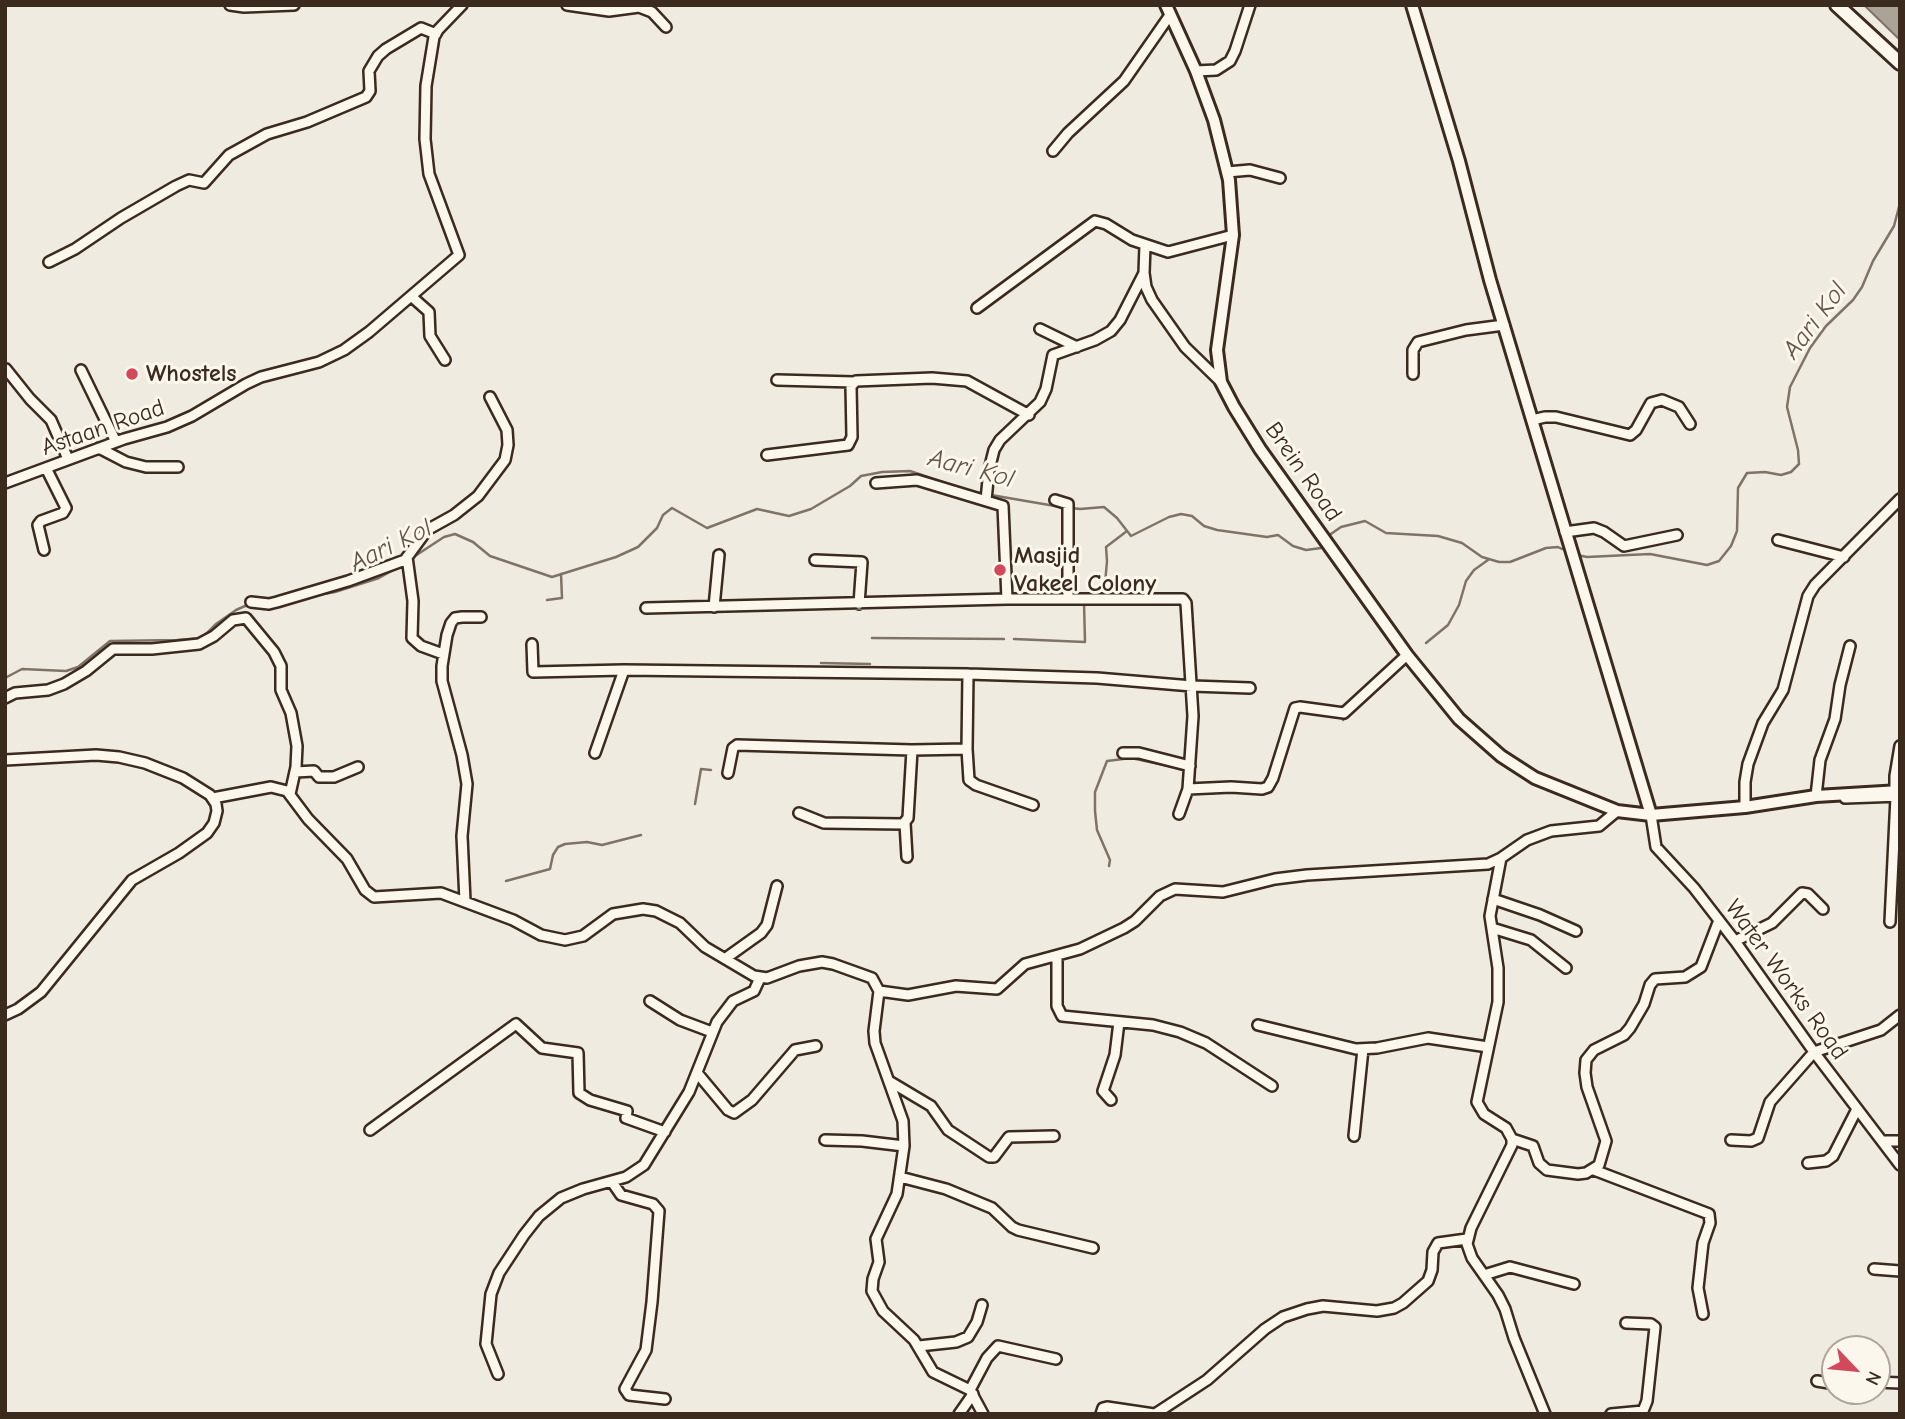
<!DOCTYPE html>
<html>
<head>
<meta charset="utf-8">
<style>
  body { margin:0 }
  #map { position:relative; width:1905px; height:1419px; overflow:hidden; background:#f0ebe0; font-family:"Comic Neue",sans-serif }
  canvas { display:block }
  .frame { position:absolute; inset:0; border:7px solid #3b2a1e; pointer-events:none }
  .north { position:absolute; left:1821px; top:1335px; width:70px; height:70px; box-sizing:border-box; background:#fbf7ec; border:2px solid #aea59a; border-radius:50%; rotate:116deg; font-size:19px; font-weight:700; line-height:28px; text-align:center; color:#3b2a1e }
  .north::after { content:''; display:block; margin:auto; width:24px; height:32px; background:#d1495b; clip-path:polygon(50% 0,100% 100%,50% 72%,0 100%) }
</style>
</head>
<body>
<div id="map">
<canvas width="1905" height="1419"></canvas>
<div class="frame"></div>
<div class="north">N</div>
</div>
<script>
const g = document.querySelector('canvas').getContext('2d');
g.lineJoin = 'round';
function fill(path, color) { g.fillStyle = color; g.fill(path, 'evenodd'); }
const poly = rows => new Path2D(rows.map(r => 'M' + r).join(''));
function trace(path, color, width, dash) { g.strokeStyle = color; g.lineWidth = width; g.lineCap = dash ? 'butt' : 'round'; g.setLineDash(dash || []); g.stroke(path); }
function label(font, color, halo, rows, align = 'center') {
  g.font = font + ' "Comic Neue",sans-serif'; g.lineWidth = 6; g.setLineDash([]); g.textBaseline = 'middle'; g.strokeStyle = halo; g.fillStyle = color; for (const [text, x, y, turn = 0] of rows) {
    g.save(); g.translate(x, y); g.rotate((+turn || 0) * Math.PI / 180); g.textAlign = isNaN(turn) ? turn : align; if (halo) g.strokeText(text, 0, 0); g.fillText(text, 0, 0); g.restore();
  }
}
const water = poly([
  [1864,5,1900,5,1900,40,1864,5]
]);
const stream = poly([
  [991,495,1055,506,1080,509,1104,507,1117,518,1131,536,1169,517,1181,514,1192,516,1204,526,1217,530,1267,537,1278,535,1293,546,1306,550,1321,548],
  [1328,536,1341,527,1365,521,1386,533,1438,536,1462,543,1482,557,1499,562,1510,562,1546,548,1558,547,1562,549],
  [1577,555,1587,557,1650,554,1707,565,1719,561,1731,546,1737,531,1738,488,1747,473,1765,472,1781,475,1791,472,1799,464,1798,450,1787,407,1790,387,1810,348,1826,326,1853,300,1862,287,1873,261,1894,226,1900,203],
  [412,558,444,537,455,534,473,542,490,556,552,577,616,557,638,547,657,528,663,515,672,508,707,528,757,509,789,516,811,509,850,486,861,476,882,472,910,471,972,492,984,494],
  [1102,595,1104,595,1107,561,1106,547,1127,531],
  [312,596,335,592,379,578,404,564],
  [547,600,562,598,561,574],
  [279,606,299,600],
  [872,638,1004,639],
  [1014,639,1085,642,1084,602],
  [1426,643,1448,625,1459,605,1466,581,1474,570,1488,560],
  [821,663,870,664],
  [5,678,22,669,66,671,78,667,110,641,177,640,202,638,216,624,236,610,245,606,251,606],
  [1343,720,1366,700],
  [695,804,701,769,711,770],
  [1109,866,1110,860,1097,830,1095,811,1095,792,1107,761,1131,758,1183,769],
  [506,881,550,869,553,855,558,847,565,844,587,842,602,845,641,835]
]);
const minor = poly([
  [230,5,244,7,294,5],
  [567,5,609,11,639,7,652,12,666,27],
  [1196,71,1216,70,1230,61,1235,51,1250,5],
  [1053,151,1068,133,1124,81,1170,15],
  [1227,172,1250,170,1280,178],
  [1145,245,1144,273,1146,287,1152,300,1185,347,1221,382],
  [49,262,75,249,121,218,176,186,189,180,204,183,229,155,267,134,307,122,366,97,370,91,369,71,378,56,386,49,421,28,436,34],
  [411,296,429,312,430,336,445,360],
  [977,308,1095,221,1106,224,1132,240,1168,252,1233,235],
  [1040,329,1077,347],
  [6,369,30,399,51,420,68,459],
  [81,370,116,442],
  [1413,374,1413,350,1418,342,1466,330,1504,325],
  [777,380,854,382],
  [1532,420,1545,417,1556,417,1630,435,1636,430,1651,403,1662,400,1679,407,1690,424],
  [99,448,126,462,146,467,178,467],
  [767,455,848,445,852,437,851,386,856,381,932,378,967,381,1029,415],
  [5,483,124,439,167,427,192,416,246,384,261,377,319,362,344,350,369,332,459,255,429,174,425,139,426,86,434,37,438,30,462,5],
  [876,483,917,480,1003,506,1007,599],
  [986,500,989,470,994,450,1000,440,1040,402,1046,389,1053,355,1095,340,1111,331,1120,320,1144,273],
  [1055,500,1068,504,1068,599],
  [1565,532,1594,528,1604,532,1624,546,1677,535],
  [1778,540,1844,557],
  [44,550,38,525,41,521,63,513,66,508,46,468],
  [407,557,413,601,412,638,421,646,443,654],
  [815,560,862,562,859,604],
  [251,602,269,604,277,602,348,581,405,560,427,530,454,515,478,496,505,460,508,445,507,430,490,397],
  [714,607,719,555],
  [646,608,1007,599,1183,599,1186,603,1193,716,1188,789,1179,814],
  [532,644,533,672,624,670,968,674,1097,678,1192,686,1250,688],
  [968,674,967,749,969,780,976,785,1033,805],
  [5,698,15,693,48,690,64,684,86,671,113,649,152,649,199,644,214,636,233,620,246,618,274,652,281,666,281,690,291,713,297,746,296,767,290,794],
  [595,753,624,670],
  [1123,753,1139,753,1190,766],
  [5,760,96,755,119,757,145,763,183,778,210,795,216,804,217,811,214,823,207,833,179,853,132,880,41,992,18,1009,5,1015],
  [295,772,314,771,319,777,334,777,358,767],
  [728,773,733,748,737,745,912,750,967,749],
  [1188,789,1231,787,1262,789,1268,787,1273,778,1295,708,1300,707,1344,713,1407,655],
  [1895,791,1895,776,1900,746],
  [1816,796,1820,760,1835,719,1840,685,1850,646],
  [213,798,271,787,287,791,308,819,347,859,365,890,374,897,441,893,513,920,541,935,565,940,583,936,613,914,643,909,656,911,680,923,705,947,754,976,767,978,799,966,822,962,833,964,872,978,879,991,874,1031,875,1043,903,1121,904,1146,897,1194,876,1239,879,1262,873,1279,872,1291,883,1311,914,1340,933,1372,970,1390,983,1414],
  [1845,798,1900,796],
  [1745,807,1745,782,1748,764,1763,723,1783,690,1808,596,1815,585,1900,499],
  [799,813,824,823,903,824,908,818,912,750],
  [1651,815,1656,847,1694,888,1735,941,1814,1052,1900,1165],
  [905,823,907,857],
  [1501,858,1490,916,1498,968,1498,1002,1477,1102,1484,1114,1506,1128,1512,1139,1512,1145,1471,1228,1467,1244,1472,1258,1498,1295,1505,1309,1514,1338,1545,1414],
  [1493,899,1540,915,1576,931],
  [465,901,462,836,467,784,462,755,442,681,442,666,447,635,451,623,455,618,462,617,481,617],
  [1890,922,1896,797],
  [1492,928,1531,940,1566,968],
  [1735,941,1772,923,1802,893,1808,894,1823,909],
  [1057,956,1057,1006,1062,1016,1153,1025,1180,1032,1206,1043,1272,1086],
  [726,958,761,933,767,925,777,886],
  [879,991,908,995,956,986,997,989,1025,964,1080,949,1124,928,1135,921,1160,896,1175,889,1223,892,1275,879,1307,875,1488,864,1501,858,1527,840,1551,831,1599,826,1617,811],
  [650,1001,680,1020,712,1032],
  [1258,1025,1356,1049,1377,1048,1428,1038,1488,1047],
  [698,1074,728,1110,734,1113,752,1100,795,1050,816,1046],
  [889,1081,931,1106,948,1130,989,1157,994,1157,1009,1137,1054,1136],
  [1111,1100,1103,1091,1115,1055,1119,1022],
  [370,1130,516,1024,542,1048,578,1053,579,1093,590,1100,627,1111,626,1118,665,1132],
  [1354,1136,1363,1049],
  [1512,1139,1533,1146,1539,1163,1547,1170,1578,1174,1586,1173,1599,1165,1606,1141,1587,1087,1585,1073,1586,1060,1594,1050,1624,1035,1630,1028,1644,1004,1650,985,1655,979,1685,977,1701,967,1719,920],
  [825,1140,862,1141,904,1146],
  [1731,1140,1751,1141,1758,1138,1770,1102,1814,1052,1881,1030,1900,1015],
  [1882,1141,1900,1141],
  [1808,1163,1826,1161,1833,1156,1857,1109],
  [1594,1170,1709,1214,1710,1223,1703,1243,1698,1288,1703,1314],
  [900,1177,946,1189,992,1208,1012,1227,1018,1230,1093,1248],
  [612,1182,621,1195,653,1204,659,1211,652,1302,646,1350,625,1389,629,1395,665,1399],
  [1874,1269,1900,1271],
  [1484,1275,1510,1267,1574,1284],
  [919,1346,956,1342,968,1337,977,1322,982,1305],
  [498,1374,486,1344,491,1294,499,1273,524,1235,539,1216,561,1198,583,1189,626,1177,644,1165,689,1092,717,1022,733,1001,754,991,760,978],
  [1817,1381,1835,1384],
  [1877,1382,1900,1383],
  [970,1390,987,1358,998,1346,1056,1359],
  [959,1414,973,1394],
  [1101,1414,1103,1408,1107,1407,1154,1414],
  [1155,1414,1207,1380,1265,1329,1283,1317,1307,1309,1323,1306,1377,1311,1394,1308,1403,1303,1428,1281,1432,1270,1433,1252,1438,1243,1467,1239],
  [1611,1414,1643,1411,1647,1401,1655,1327,1651,1324,1626,1323]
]);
const tertiary = poly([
  [1166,5,1196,71,1214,120,1229,180,1233,235,1217,350,1221,382,1234,407,1260,449,1407,655,1459,719,1501,756,1535,778,1617,811,1651,815,1745,807,1816,796,1900,791],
  [1412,5,1459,161,1490,280,1651,815]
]);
const secondary = poly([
  [1837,5,1900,63]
]);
const markers = [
  [132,374,7,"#d1495b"],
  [1000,570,7,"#d1495b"]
];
const poiNames = [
  ["Whostels",146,374],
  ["Masjid",1014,556],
  ["Vakeel Colony",1014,584]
];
const streetNames = [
  ["Astaan Road",103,428,-19],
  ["Brein Road",1303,472,55],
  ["Water Works Road",1786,980,54]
];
const waterNames = [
  ["Aari Kol",1815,321,-53],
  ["Aari Kol",971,469,15],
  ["Aari Kol",391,546,-26]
];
fill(water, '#aca397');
trace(water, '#7f7367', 2);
trace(stream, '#7f7367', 2.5);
trace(minor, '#3b2a1e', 14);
trace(tertiary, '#3b2a1e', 16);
trace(secondary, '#3b2a1e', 18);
trace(minor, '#fbf7ec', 9);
trace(tertiary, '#fbf7ec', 10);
trace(secondary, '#fbf7ec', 12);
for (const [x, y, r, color] of markers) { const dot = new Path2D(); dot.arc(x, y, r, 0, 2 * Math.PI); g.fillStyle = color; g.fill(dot); trace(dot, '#fbf7ec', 2.5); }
label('bold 24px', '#3b2a1e', '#fbf7ec', poiNames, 'left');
label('24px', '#3b2a1e', '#fbf7ec', streetNames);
label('italic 26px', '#635448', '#fbf7ec', waterNames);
</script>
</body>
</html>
